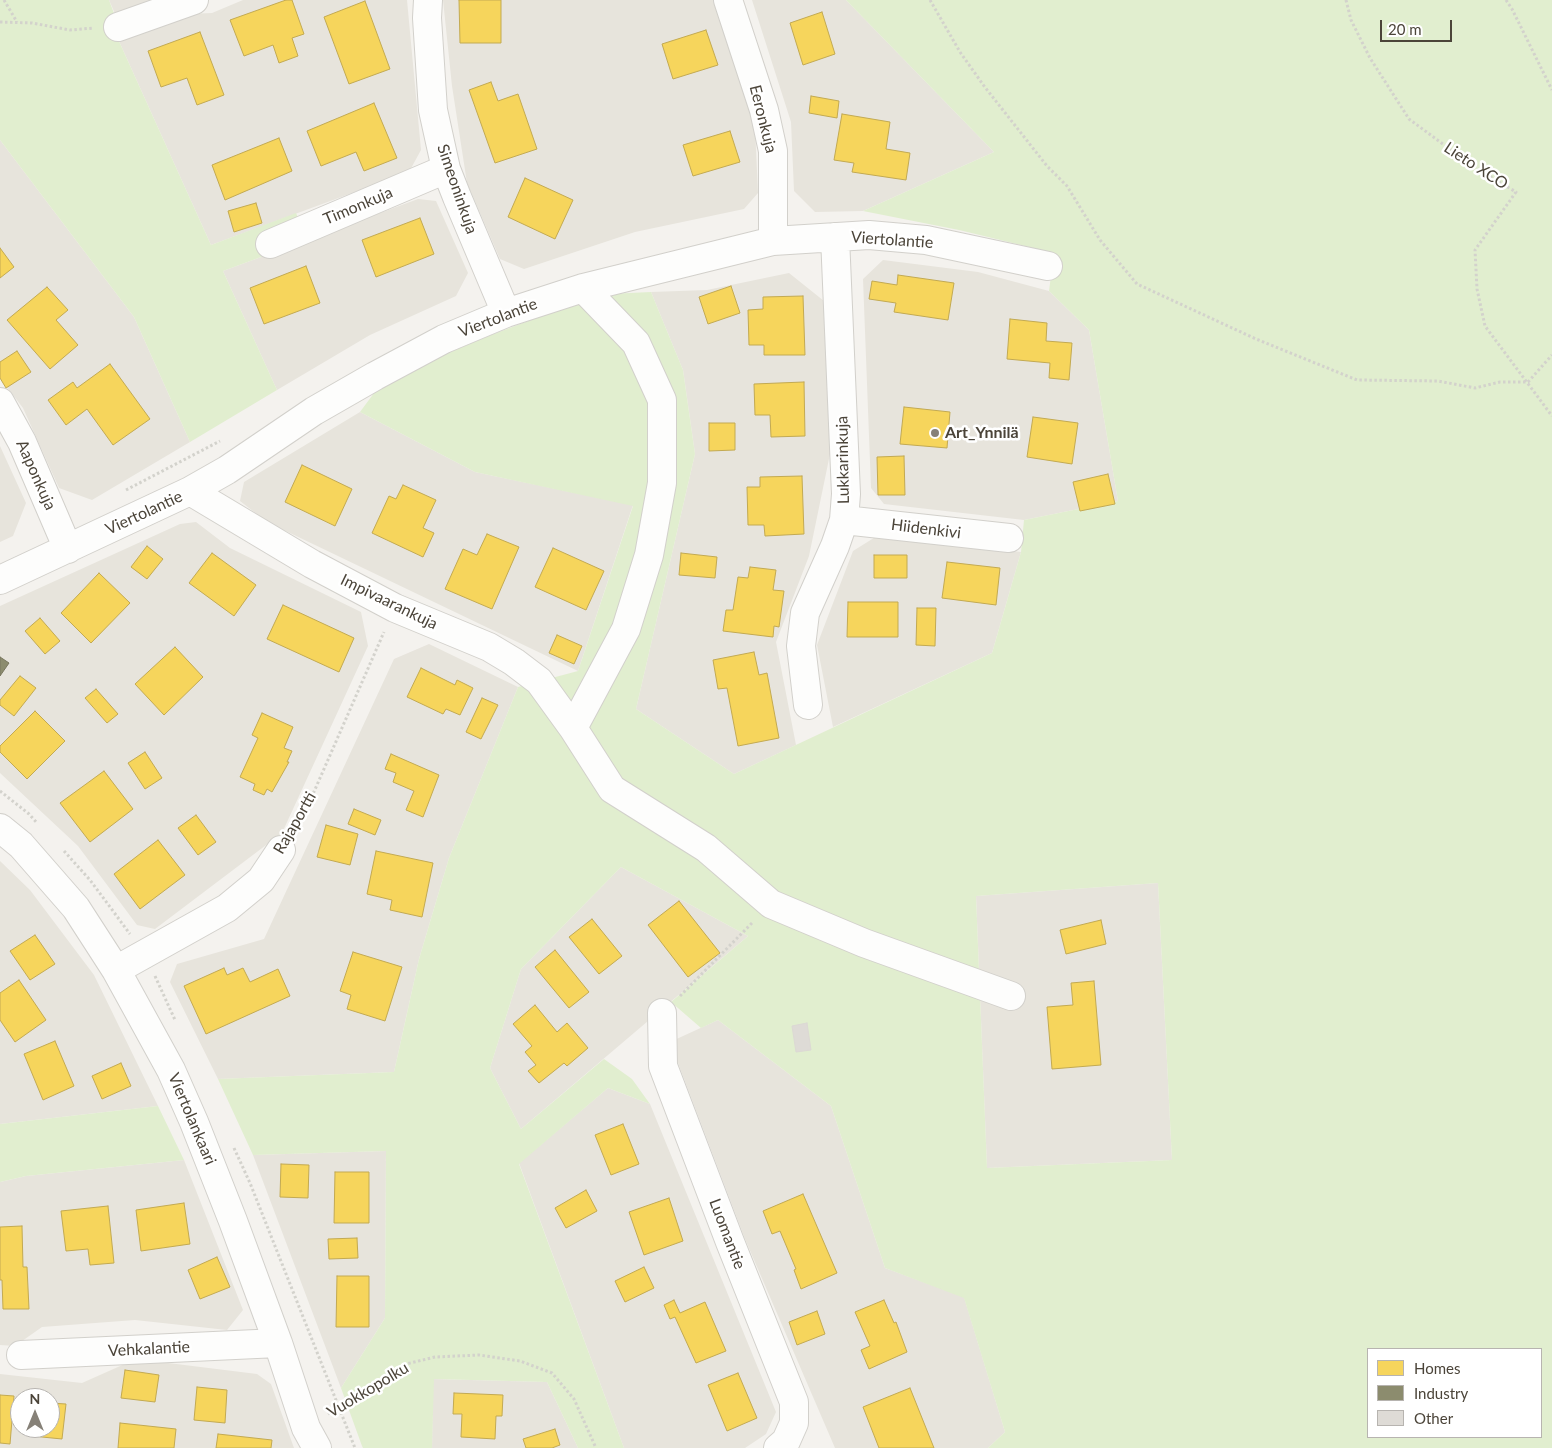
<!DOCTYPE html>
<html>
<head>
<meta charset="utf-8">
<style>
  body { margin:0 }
  #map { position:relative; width:1552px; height:1448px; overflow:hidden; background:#f4f2ee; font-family:Lato,sans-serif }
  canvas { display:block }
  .legend { position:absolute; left:1367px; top:1348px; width:175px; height:90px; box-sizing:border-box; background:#fff; border:1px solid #b7b4b0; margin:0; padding:6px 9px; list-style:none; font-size:15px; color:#4b4439 }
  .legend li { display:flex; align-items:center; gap:10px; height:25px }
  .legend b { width:25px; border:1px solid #b7b4b0 }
  .north { position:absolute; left:10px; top:1388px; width:50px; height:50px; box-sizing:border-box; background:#fff; border:1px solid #b7b4b0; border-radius:50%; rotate:0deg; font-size:14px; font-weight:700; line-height:20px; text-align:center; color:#4b4439 }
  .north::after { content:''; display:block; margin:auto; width:18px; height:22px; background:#868178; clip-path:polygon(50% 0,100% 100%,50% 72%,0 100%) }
  .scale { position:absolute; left:1380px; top:20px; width:72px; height:22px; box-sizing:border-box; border:2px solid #4b4439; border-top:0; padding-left:6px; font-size:15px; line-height:18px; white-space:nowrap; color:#4b4439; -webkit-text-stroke:4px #fff; paint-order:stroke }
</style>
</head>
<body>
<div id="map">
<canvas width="1552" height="1448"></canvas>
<ul class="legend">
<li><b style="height:14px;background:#f6d55c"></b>Homes</li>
<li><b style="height:14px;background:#8c8c6e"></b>Industry</li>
<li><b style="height:14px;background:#dedbd6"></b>Other</li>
</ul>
<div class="north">N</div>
<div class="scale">20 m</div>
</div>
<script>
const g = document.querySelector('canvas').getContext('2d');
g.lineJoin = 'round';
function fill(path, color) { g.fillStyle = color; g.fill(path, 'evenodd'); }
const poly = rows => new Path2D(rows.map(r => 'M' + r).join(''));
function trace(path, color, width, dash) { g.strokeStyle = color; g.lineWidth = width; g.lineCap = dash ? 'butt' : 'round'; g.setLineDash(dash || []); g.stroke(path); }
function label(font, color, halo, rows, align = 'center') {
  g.font = font + ' Lato,sans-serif'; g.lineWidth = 5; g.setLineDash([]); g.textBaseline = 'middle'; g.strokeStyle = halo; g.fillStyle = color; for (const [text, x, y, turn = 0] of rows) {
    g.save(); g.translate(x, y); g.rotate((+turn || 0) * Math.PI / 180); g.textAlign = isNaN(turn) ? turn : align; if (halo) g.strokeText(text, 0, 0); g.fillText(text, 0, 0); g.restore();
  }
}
const residential = poly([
  [109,0,162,0,116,16],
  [243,0,407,0,421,150,409,172,211,245,118,39,188,14,212,13],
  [443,0,713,0,755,127,758,193,744,209,635,232,524,269,500,259,467,183,452,86],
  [752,0,846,0,994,152,863,211,815,212,794,191,791,122],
  [0,140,134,317,190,442,92,500,59,488,23,408,0,378],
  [418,199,436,201,468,273,456,296,370,335,277,390,223,271],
  [883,260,978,272,1049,291,1089,330,1118,501,1024,520,884,504,871,488,863,279],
  [789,273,824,301,830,454,809,556,776,642,796,745,734,774,636,709,695,454,683,370,651,292,707,290],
  [360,412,475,472,633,505,578,671,267,522,240,501,244,482],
  [0,446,26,503,13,536,0,542],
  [196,522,230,548,361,612,368,646,282,833,155,929,137,925,78,846,0,773,0,606,180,524],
  [877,536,1021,552,992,653,833,727,817,645,853,551],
  [429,644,518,687,449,858,419,959,394,1072,218,1079,170,982,177,964,264,939,394,659],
  [0,861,30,890,94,975,158,1106,0,1124],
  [621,867,748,936,521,1129,490,1068,521,969],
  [1158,883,1172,1160,987,1168,976,896],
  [718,1020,831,1106,885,1268,964,1297,1005,1432,988,1448,835,1448,745,1239,670,1042],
  [608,1088,650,1104,776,1412,766,1434,745,1448,624,1448,519,1163],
  [386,1151,385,1318,341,1388,253,1155],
  [184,1160,243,1310,227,1330,135,1320,42,1327,15,1346,0,1345,0,1182,26,1176],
  [136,1359,257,1374,271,1384,294,1448,0,1448,0,1374,82,1383],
  [20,1398,50,1398,50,1428,20,1428],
  [433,1379,547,1382,578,1448,432,1448]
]);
const green = poly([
  [0,0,109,0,115,16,118,39,211,245,296,213,307,240,223,271,277,390,190,442,134,317,0,140],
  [846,0,1552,0,1552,1448,988,1448,1005,1432,964,1298,885,1268,831,1106,718,1020,701,1028,671,1002,748,936,621,867,521,969,490,1068,521,1129,604,1059,632,1079,650,1104,608,1088,519,1164,624,1448,578,1448,547,1382,434,1379,432,1448,363,1448,362,1446,341,1388,385,1318,386,1151,253,1155,218,1079,394,1072,419,959,449,858,518,687,578,671,633,506,475,472,360,412,377,389,434,359,491,335,552,312,608,294,651,292,683,370,695,454,636,709,734,774,992,653,1021,552,1024,520,1118,501,1089,330,1049,291,1054,253,959,230,863,211,994,152],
  [1158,883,1172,1160,987,1168,976,896],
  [1368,1349,1541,1349,1541,1437,1368,1437],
  [158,1106,184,1160,26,1176,0,1182,0,1124]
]);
const homes = poly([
  [286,0,292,0,304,34,292,38,298,56,279,63,273,45,244,56,230,20,286,0],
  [459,0,501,0,501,43,460,43,459,0],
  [365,1,390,69,349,84,324,17,365,1],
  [822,12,835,54,803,65,790,23,822,12],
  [706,30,718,65,673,79,662,44,706,30],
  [200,32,224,95,197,105,187,78,161,87,148,51,200,32],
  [491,82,498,101,518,94,537,149,495,163,469,90,491,82],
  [811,96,839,101,837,118,809,113,811,96],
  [374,103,397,158,364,171,356,152,321,166,307,131,374,103],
  [842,114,890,122,886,149,910,153,906,180,852,172,854,163,834,160,842,114],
  [730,131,740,162,693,176,683,145,730,131],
  [279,138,292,171,225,200,212,165,279,138],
  [525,178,573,200,555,239,508,217,525,178],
  [256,203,262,223,234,232,228,211,256,203],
  [420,218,434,254,376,277,362,240,420,218],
  [0,248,14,267,0,278,0,248],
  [306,266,320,303,264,324,250,288,306,266],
  [898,275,954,283,948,320,894,312,896,303,869,299,872,281,897,285,898,275],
  [731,286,740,313,708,324,699,297,731,286],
  [47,287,68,310,56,320,78,345,50,369,7,320,47,287],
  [803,296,805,355,764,355,764,345,749,345,748,310,763,309,763,297,803,296],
  [1010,319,1047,323,1046,341,1072,343,1069,380,1049,378,1050,363,1007,359,1010,319],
  [17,351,31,372,6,388,0,378,0,362,17,351],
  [110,364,150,419,113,445,87,409,66,425,48,400,73,382,77,388,110,364],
  [804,382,805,436,771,437,770,415,755,415,754,384,804,382],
  [904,407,950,412,947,448,900,444,904,407],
  [1033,417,1078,423,1072,464,1027,457,1033,417],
  [709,423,735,423,735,450,709,451,709,423],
  [904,456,905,495,878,495,877,457,904,456],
  [302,465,352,489,335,526,285,502,302,465],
  [1108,474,1115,504,1080,511,1073,482,1108,474],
  [802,476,804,534,765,536,764,525,748,525,747,487,760,487,760,477,802,476],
  [403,485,436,500,423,528,434,533,423,557,372,533,389,496,396,499,403,485],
  [487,534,519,547,492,609,445,589,463,549,477,555,487,534],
  [147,546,163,559,147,579,131,567,147,546],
  [553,548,604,571,586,610,535,587,553,548],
  [212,553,256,585,234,616,189,583,212,553],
  [681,553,717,557,715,578,679,575,681,553],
  [874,555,907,555,907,578,874,578,874,555],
  [947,562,1000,568,996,605,942,598,947,562],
  [750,567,776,570,773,590,784,591,779,627,774,626,773,637,723,631,726,610,733,610,738,577,748,578,750,567],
  [99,573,130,603,91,643,61,613,99,573],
  [848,602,898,602,898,637,847,637,848,602],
  [283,605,354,638,339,672,267,639,283,605],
  [917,608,936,608,935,646,916,645,917,608],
  [40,618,60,641,45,654,25,631,40,618],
  [557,635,582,646,574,664,549,653,557,635],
  [175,647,203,677,164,715,135,684,175,647],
  [754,652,759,675,767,673,779,738,738,746,727,688,718,689,713,660,754,652],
  [421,668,455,685,457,680,473,688,460,715,446,709,443,714,407,697,421,668],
  [20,676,36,688,14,716,0,705,0,700,20,676],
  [96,689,118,714,107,723,85,698,96,689],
  [482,698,498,705,481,739,466,732,482,698],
  [35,711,65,741,27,779,0,752,0,746,35,711],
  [262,713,293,727,284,748,292,751,287,762,289,762,272,792,267,789,264,795,253,790,255,784,240,777,258,738,252,735,262,713],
  [145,752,162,778,145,789,128,763,145,752],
  [391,754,439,775,423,817,406,810,414,791,393,782,396,773,385,769,391,754],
  [104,771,133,809,90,842,60,803,104,771],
  [354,809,381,820,375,835,348,824,354,809],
  [196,815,216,842,198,855,178,828,196,815],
  [326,825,358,834,350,865,317,857,326,825],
  [158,840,185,875,140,909,114,874,158,840],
  [376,851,433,863,422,917,390,910,392,900,367,894,376,851],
  [679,901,720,953,688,977,648,925,679,901],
  [592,919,622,956,599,974,569,937,592,919],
  [1101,920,1106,944,1066,954,1060,930,1101,920],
  [35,935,55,964,30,980,10,951,35,935],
  [555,950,589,992,569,1008,535,967,555,950],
  [353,952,402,967,385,1021,347,1009,351,995,340,991,353,952],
  [224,968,227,975,243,968,250,982,278,969,290,996,206,1034,184,986,224,968],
  [19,980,46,1020,15,1042,0,1020,0,993,19,980],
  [1094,981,1101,1065,1052,1069,1047,1007,1073,1005,1071,983,1094,981],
  [535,1005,557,1032,567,1023,588,1048,567,1066,564,1063,539,1083,528,1071,536,1065,525,1052,532,1046,513,1024,535,1005],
  [55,1041,74,1086,43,1100,24,1054,55,1041],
  [121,1063,131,1086,102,1099,92,1076,121,1063],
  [623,1124,639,1164,611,1175,595,1135,623,1124],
  [281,1164,309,1165,308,1198,280,1197,281,1164],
  [335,1172,369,1172,369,1223,334,1223,335,1172],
  [586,1190,597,1211,566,1228,555,1208,586,1190],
  [803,1194,837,1273,801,1289,794,1270,796,1269,780,1231,772,1234,763,1211,803,1194],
  [669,1198,683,1241,644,1255,629,1212,669,1198],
  [184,1203,190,1244,141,1251,136,1210,184,1203],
  [108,1206,114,1263,90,1265,88,1249,66,1251,61,1211,108,1206],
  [22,1226,23,1267,27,1267,29,1309,3,1309,2,1280,0,1280,0,1227,22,1226],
  [357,1238,358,1258,329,1259,328,1239,357,1238],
  [217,1257,230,1287,200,1299,188,1270,217,1257],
  [644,1267,654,1288,625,1302,615,1281,644,1267],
  [337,1276,369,1276,369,1327,336,1327,337,1276],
  [674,1300,680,1313,705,1302,726,1351,696,1363,675,1317,670,1319,664,1305,674,1300],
  [884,1300,894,1323,896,1322,907,1352,869,1369,861,1350,870,1346,855,1312,884,1300],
  [817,1311,825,1334,797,1345,789,1322,817,1311],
  [125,1370,159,1375,155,1402,121,1398,125,1370],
  [738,1373,757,1418,727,1431,708,1385,738,1373],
  [197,1387,227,1390,225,1423,194,1420,197,1387],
  [910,1388,934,1448,879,1448,863,1407,910,1388],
  [454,1393,503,1395,502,1416,496,1416,495,1439,461,1437,462,1414,453,1414,454,1393],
  [0,1395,14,1396,10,1444,0,1443,0,1395],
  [50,1403,66,1404,62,1439,32,1436,33,1428,50,1428,50,1403],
  [120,1423,176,1429,174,1448,118,1448,120,1423],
  [555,1429,560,1445,552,1448,526,1448,523,1439,555,1429],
  [218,1434,272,1440,271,1448,216,1448,218,1434]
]);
const industry = poly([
  [0,657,9,663,0,676,0,657]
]);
const building = poly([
  [807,1023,811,1050,796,1052,792,1026,807,1023]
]);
const path = poly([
  [4,0,17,22],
  [930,0,960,52,984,86,1047,166,1067,186,1100,240,1137,284,1256,339,1357,380,1438,381,1475,388,1500,382,1528,382,1552,355],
  [1346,0,1351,20,1370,58,1409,119,1474,167,1516,192,1475,250,1477,289,1485,326,1552,416],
  [1506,0,1512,9,1552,90],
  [0,22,32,23,70,30,94,28],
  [126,490,220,441],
  [0,791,29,814,37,823],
  [294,828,306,810,384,632],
  [64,851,90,880,130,934],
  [155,976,175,1020],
  [680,996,753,922],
  [234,1148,250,1183,355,1448],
  [328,1414,406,1364,435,1357,479,1355,520,1361,552,1373,574,1399,596,1448]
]);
const minor = poly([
  [428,0,427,18,433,110,446,169,457,197,506,313],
  [728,0,764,110,773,151,773,241],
  [118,27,194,0],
  [270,244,446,169],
  [583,288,636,343,662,400,662,483,649,555,626,629,573,728,612,789,706,848,771,904,864,943,1011,996],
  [0,402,22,442,68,549],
  [190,491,312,564,395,608,489,647,514,662,539,681,573,728],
  [844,520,1009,538],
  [0,580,190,491,227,470,314,411,375,376,444,339,506,313,583,288,773,241,869,235,926,240,1048,266],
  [808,705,801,646,805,613,835,546,844,520,846,494,835,237],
  [0,828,21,845,76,908,116,970,171,1070,194,1122,233,1221,278,1343,306,1428,317,1448],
  [116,970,227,908,261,880,281,850],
  [662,1013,663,1066,730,1242,794,1402,794,1423,786,1441,778,1448],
  [21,1355,278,1343]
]);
const markers = [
  [935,433,5,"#868178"]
];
const streetNames = [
  ["Eeronkuja",763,119,76],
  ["Lieto XCO",1476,166,33],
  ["Simeoninkuja",457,189,71],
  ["Timonkuja",358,206,-23],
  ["Viertolantie",892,240,4],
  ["Viertolantie",498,318,-21],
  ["Lukkarinkuja",843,460,-91],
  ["Aaponkuja",36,475,66],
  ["Viertolantie",144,513,-25],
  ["Hiidenkivi",926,529,7],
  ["Impivaarankuja",389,602,26],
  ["Rajaportti",295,823,-60],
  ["Viertolankaari",192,1119,67],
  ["Luomantie",727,1234,69],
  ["Vehkalantie",149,1349,-3],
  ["Vuokkopolku",368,1390,-31]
];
const poiNames = [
  ["Art_Ynnilä",945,433]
];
fill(residential, '#e7e4dc');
fill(green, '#e1eecf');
fill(homes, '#f6d55c');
trace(homes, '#c3aa52', 1);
fill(industry, '#8c8c6e');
trace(industry, '#78765e', 1);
fill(building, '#dedbd6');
trace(building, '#dcd9d4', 1);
trace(minor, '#d2d0cb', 30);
trace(path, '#d3d2cc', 3, [2.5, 2.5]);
trace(minor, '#fdfdfc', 28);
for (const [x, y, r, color] of markers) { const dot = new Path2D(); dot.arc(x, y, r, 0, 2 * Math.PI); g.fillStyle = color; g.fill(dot); trace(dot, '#fff', 2); }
label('16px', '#4b4439', '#fff', streetNames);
label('bold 16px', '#4b4439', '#fff', poiNames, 'left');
</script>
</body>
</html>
